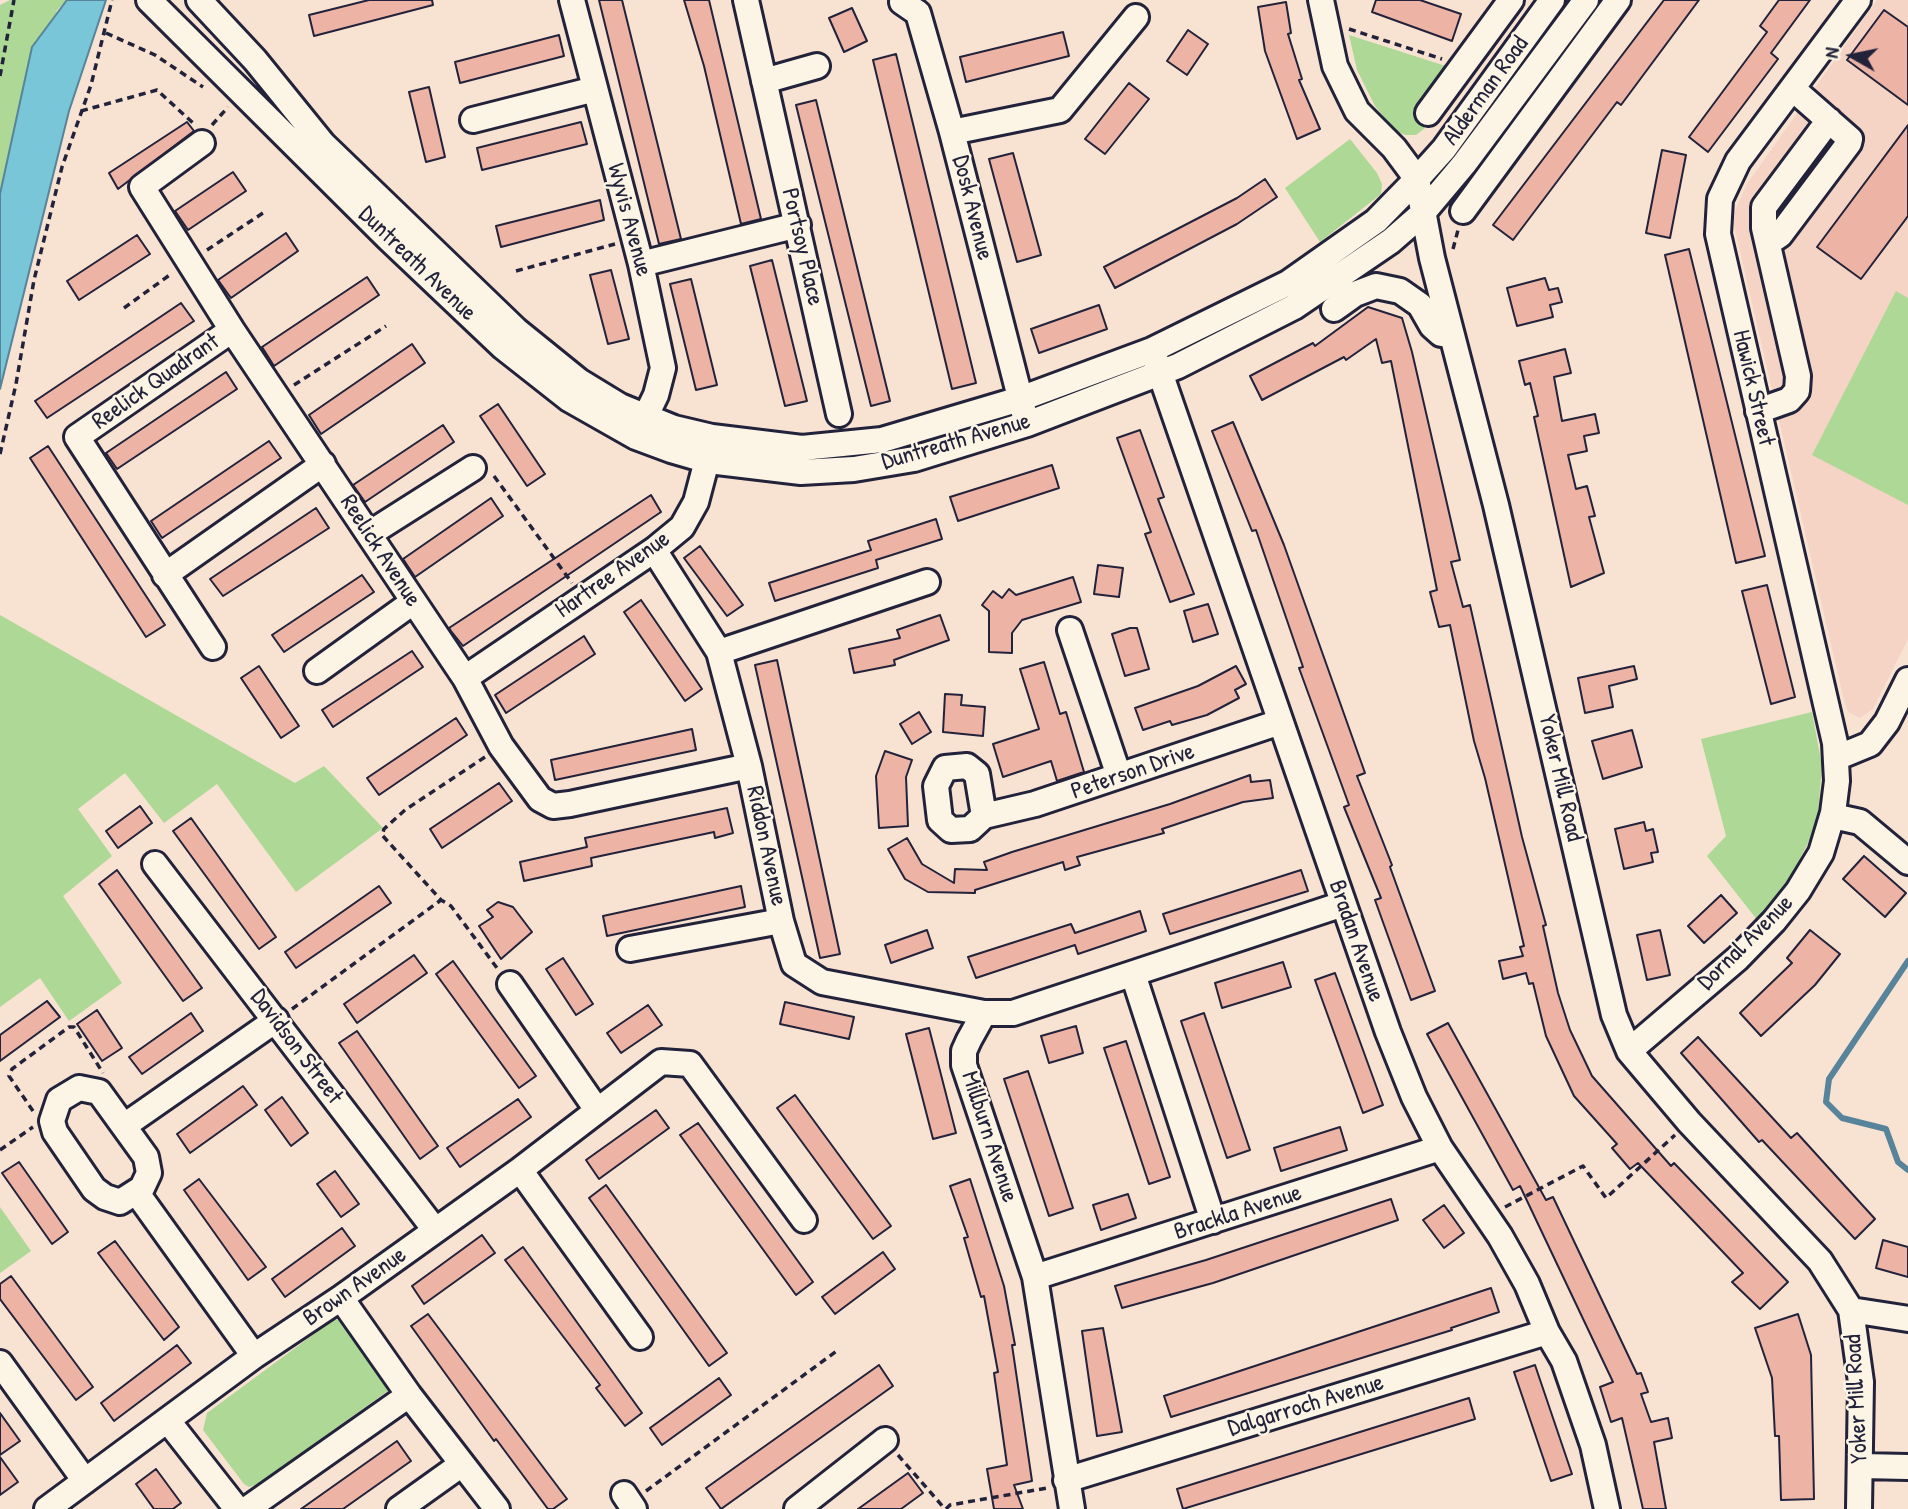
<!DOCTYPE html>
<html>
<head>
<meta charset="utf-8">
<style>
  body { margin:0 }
  #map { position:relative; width:1908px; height:1509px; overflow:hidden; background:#f8e2d2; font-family:"Patrick Hand",sans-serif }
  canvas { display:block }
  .north { position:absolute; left:1817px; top:21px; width:70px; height:70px; -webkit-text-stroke:5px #fcf5e5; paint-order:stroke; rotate:279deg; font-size:19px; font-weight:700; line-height:28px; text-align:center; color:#22223b }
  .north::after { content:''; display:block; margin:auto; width:24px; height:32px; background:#22223b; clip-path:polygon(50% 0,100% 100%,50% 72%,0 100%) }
</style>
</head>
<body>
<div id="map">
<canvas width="1908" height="1509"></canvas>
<div class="north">N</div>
</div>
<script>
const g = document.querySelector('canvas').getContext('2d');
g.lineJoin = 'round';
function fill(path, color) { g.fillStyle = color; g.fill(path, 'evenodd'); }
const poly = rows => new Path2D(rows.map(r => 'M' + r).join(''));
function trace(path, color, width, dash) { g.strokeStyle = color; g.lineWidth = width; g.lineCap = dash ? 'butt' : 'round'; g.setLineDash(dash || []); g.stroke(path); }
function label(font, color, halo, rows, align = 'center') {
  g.font = font + ' "Patrick Hand",sans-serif'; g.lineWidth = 5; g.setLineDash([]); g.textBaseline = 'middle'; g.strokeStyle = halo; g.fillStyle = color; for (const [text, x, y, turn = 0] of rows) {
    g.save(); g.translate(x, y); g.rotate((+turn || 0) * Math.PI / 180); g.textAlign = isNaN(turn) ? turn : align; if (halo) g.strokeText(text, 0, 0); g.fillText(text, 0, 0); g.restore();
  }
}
const built = poly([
  [1877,0,1908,0,1908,639,1873,709,1860,718,1848,712,1843,696,1732,217,1747,184]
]);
const green = poly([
  [10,0,67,0,57,10,0,194,0,5],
  [1349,35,1452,68,1416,120,1425,128,1416,135,1405,135,1394,130,1375,106,1357,70],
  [1350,139,1377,173,1382,184,1381,194,1320,242,1285,188],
  [1896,291,1908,298,1908,505,1812,455],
  [0,615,295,783,324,766,383,828,296,892,217,784,164,823,125,773,78,809,112,856,63,896,122,983,69,1021,40,978,0,1007],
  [1812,712,1822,766,1818,813,1810,839,1791,876,1758,921,1707,856,1726,836,1701,739],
  [0,1207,31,1251,0,1273],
  [343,1319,390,1379,389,1390,258,1484,249,1487,244,1484,203,1430,207,1413,333,1320]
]);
const water = poly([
  [67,0,106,0,69,111,0,389,0,194,32,47,67,0]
]);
const stream = poly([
  [1908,961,1829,1079,1826,1102,1842,1118,1886,1129,1898,1162,1908,1170]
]);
const building = poly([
  [369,0,432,0,433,5,314,36,309,15,369,0],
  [599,0,622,0,681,239,659,244,599,0],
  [684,0,709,0,761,219,741,224,704,66,684,0],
  [1376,0,1420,0,1461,14,1452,41,1372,12,1376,0],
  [1664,0,1699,0,1621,105,1617,102,1513,240,1493,225,1664,0],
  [1779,0,1810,0,1771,53,1778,59,1708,152,1689,137,1767,32,1760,26,1779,0],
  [1286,2,1291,33,1288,34,1302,79,1299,80,1320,129,1297,139,1265,51,1258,7,1286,2],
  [852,8,867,41,844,52,829,18,852,8],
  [1884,10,1908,27,1908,105,1847,60,1884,10],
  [1188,30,1208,44,1187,75,1167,61,1188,30],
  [1063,32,1069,56,966,82,960,57,1063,32],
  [559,35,564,56,460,83,455,62,559,35],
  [896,54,976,383,952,389,873,60,896,54],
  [1129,83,1149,99,1105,154,1085,139,1129,83],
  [429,87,445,157,426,162,409,92,429,87],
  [816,100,890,401,871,406,796,105,816,100],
  [187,122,194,131,118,189,109,173,187,122],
  [581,122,587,144,482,170,477,148,581,122],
  [1908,125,1908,216,1861,279,1817,247,1908,125],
  [1662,150,1686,155,1670,238,1646,233,1662,150],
  [1013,153,1041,255,1017,262,989,159,1013,153],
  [233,172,246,191,188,230,175,211,233,172],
  [1265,179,1277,197,1237,224,1115,288,1104,267,1237,198,1265,179],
  [600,200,604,220,501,247,496,226,600,200],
  [286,233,298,251,231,298,218,280,286,233],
  [137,235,150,254,79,300,67,281,137,235],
  [1689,249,1765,556,1736,563,1665,255,1689,249],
  [772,260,807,401,785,406,750,266,772,260],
  [611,270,629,339,608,344,590,275,611,270],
  [367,277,379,295,274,366,262,347,367,277],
  [1545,278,1549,290,1558,288,1562,302,1550,305,1553,317,1517,326,1507,288,1545,278],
  [691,279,717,385,696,390,670,284,691,279],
  [181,303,194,321,47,418,35,401,181,303],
  [1099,305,1107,329,1039,353,1031,329,1099,305],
  [1368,307,1402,318,1412,352,1460,560,1451,562,1463,607,1470,605,1522,837,1546,925,1543,926,1558,993,1570,1030,1592,1076,1671,1166,1674,1163,1788,1282,1760,1309,1732,1282,1743,1273,1638,1163,1630,1169,1612,1148,1617,1144,1574,1096,1546,1036,1533,983,1529,984,1526,973,1503,979,1499,961,1523,956,1520,947,1524,946,1485,778,1474,741,1450,625,1439,627,1430,592,1437,590,1391,361,1382,363,1376,339,1346,360,1344,357,1262,400,1250,376,1313,343,1315,346,1368,307],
  [412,344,425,363,321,434,309,415,412,344],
  [1565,349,1571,373,1554,377,1562,421,1595,414,1599,433,1584,436,1587,451,1568,455,1576,489,1587,486,1595,516,1589,517,1604,573,1571,587,1534,417,1538,416,1530,383,1525,385,1519,361,1565,349],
  [226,372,237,389,117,469,106,453,226,372],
  [498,404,545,474,527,486,480,416,498,404],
  [1233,422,1284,545,1365,773,1357,776,1392,865,1390,867,1435,991,1411,1000,1375,900,1381,898,1344,807,1349,805,1299,668,1303,667,1256,530,1252,531,1212,431,1233,422],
  [443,425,454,442,365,502,353,485,443,425],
  [1140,430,1164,497,1158,499,1194,594,1170,602,1145,534,1151,532,1117,438,1140,430],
  [269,441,281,458,162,538,151,521,269,441],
  [48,446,165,625,146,637,30,458,48,446],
  [1052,465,1059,488,958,521,950,497,1052,465],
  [651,495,661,512,463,646,451,631,449,628,651,495],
  [491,498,503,516,415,577,403,559,491,498],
  [316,508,329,528,223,596,210,579,316,508],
  [936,519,942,539,876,560,878,568,775,601,769,583,871,550,868,541,936,519],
  [700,546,743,605,727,616,684,558,700,546],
  [1098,565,1123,568,1119,597,1094,594,1098,565],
  [362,575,374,592,284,652,272,635,362,575],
  [1073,577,1081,602,1022,620,1012,633,1012,653,989,652,989,611,982,605,993,591,1002,598,1009,589,1016,595,1073,577],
  [1767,585,1795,697,1771,704,1742,591,1767,585],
  [641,600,702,689,685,701,624,612,641,600],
  [1208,604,1218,634,1193,642,1184,611,1208,604],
  [940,615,949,640,894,660,895,665,854,673,849,649,900,638,897,630,940,615],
  [1130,628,1137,628,1149,669,1125,676,1112,634,1130,628],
  [584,636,595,654,506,713,495,695,584,636],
  [412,651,423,667,333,727,322,710,412,651],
  [777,660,840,954,820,958,755,665,777,660],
  [1044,662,1060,714,1066,712,1084,772,1057,781,1051,761,1003,777,993,744,1039,729,1020,669,1044,662],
  [259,666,299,726,281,738,241,678,259,666],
  [1236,666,1246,684,1235,690,1239,698,1207,715,1172,725,1170,721,1143,730,1135,708,1198,686,1236,666],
  [1634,666,1637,679,1609,686,1613,707,1585,713,1578,678,1634,666],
  [945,694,962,695,961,705,985,707,983,736,943,732,945,694],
  [919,712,931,732,912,744,900,724,919,712],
  [456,718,467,735,379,795,367,778,456,718],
  [692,729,696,750,555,780,551,760,692,729],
  [1632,730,1642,767,1603,779,1592,741,1632,730],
  [885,751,912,760,906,777,908,826,879,828,876,776,885,751],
  [1250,775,1251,782,1270,780,1273,798,1243,802,1162,829,1164,833,1077,857,1080,865,1065,870,1063,862,975,890,975,893,928,892,905,879,888,849,907,838,922,864,954,883,955,869,987,870,984,862,1012,852,1170,804,1250,775],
  [499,783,512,801,442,848,430,829,499,783],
  [140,806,152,823,118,848,106,831,140,806],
  [727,808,733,833,715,838,714,832,591,858,592,866,524,881,520,862,587,847,585,838,727,808],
  [191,818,276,937,259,949,173,831,191,818],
  [1644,822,1646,831,1653,829,1658,852,1651,853,1653,862,1624,869,1615,829,1644,822],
  [1864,856,1906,893,1885,917,1843,879,1864,856],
  [117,870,202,988,183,1001,99,884,117,870],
  [1301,870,1308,891,1170,934,1163,914,1301,870],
  [379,886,391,903,296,968,285,952,379,886],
  [741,886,745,907,607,936,603,916,741,886],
  [1721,895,1737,913,1704,943,1688,926,1721,895],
  [498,902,513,907,532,932,501,959,479,926,493,917,487,910,498,902],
  [1140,911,1146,931,1078,954,1075,945,976,978,968,957,1071,924,1075,933,1140,911],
  [927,930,933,948,891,963,885,945,927,930],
  [1660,930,1670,975,1647,980,1637,935,1660,930],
  [1810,930,1840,954,1815,985,1761,1036,1740,1013,1792,963,1787,958,1810,930],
  [414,955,427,973,357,1023,344,1004,414,955],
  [563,958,593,1004,576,1015,546,969,563,958],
  [453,961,536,1076,519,1088,436,974,453,961],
  [1283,962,1291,987,1222,1008,1215,983,1283,962],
  [1335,973,1383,1105,1363,1113,1315,980,1335,973],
  [47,1001,60,1017,0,1061,0,1035,47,1001],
  [785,1002,854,1017,849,1039,780,1024,785,1002],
  [648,1005,662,1025,621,1053,607,1033,648,1005],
  [97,1010,122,1048,102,1061,77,1024,97,1010],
  [191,1013,203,1031,142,1074,129,1057,191,1013],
  [1204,1013,1250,1150,1227,1158,1181,1021,1204,1013],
  [1448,1023,1546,1200,1553,1197,1637,1374,1641,1373,1648,1392,1641,1394,1651,1422,1668,1418,1672,1438,1654,1442,1666,1509,1643,1509,1622,1418,1611,1422,1600,1387,1613,1382,1520,1186,1513,1190,1427,1034,1448,1023],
  [1076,1026,1083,1053,1049,1063,1041,1036,1076,1026],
  [929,1028,956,1133,933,1139,906,1034,929,1028],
  [357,1031,438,1146,420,1159,339,1043,357,1031],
  [1698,1037,1791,1138,1797,1133,1875,1219,1855,1239,1762,1140,1759,1142,1681,1053,1698,1037],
  [1126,1041,1170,1177,1149,1184,1104,1048,1126,1041],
  [1028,1071,1073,1208,1049,1216,1004,1079,1028,1071],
  [243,1086,257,1105,190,1153,177,1134,243,1086],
  [795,1095,891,1226,873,1239,777,1108,795,1095],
  [282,1097,308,1133,291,1146,265,1110,282,1097],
  [518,1099,531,1117,460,1167,447,1148,518,1099],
  [656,1110,669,1128,599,1179,586,1160,656,1110],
  [698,1123,813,1282,796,1295,680,1135,698,1123],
  [1340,1127,1347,1150,1281,1171,1274,1148,1340,1127],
  [19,1162,68,1232,52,1244,2,1173,19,1162],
  [335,1171,359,1204,341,1217,317,1184,335,1171],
  [199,1179,266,1267,248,1280,184,1190,199,1179],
  [970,1179,1004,1286,1015,1345,1012,1345,1032,1481,1014,1485,1023,1509,994,1509,987,1469,1007,1465,994,1373,998,1372,984,1296,981,1297,964,1238,968,1237,950,1186,970,1179],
  [606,1185,727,1353,709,1366,589,1198,606,1185],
  [1128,1194,1136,1218,1101,1230,1093,1205,1128,1194],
  [1391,1199,1398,1220,1213,1283,1122,1308,1115,1286,1206,1260,1391,1199],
  [1444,1205,1464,1233,1444,1248,1423,1220,1444,1205],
  [342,1228,355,1246,285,1297,272,1279,342,1228],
  [482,1235,495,1253,424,1304,412,1286,482,1235],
  [1883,1240,1908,1247,1908,1277,1876,1268,1883,1240],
  [115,1241,179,1327,164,1340,98,1253,115,1241],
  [523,1247,642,1413,625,1426,596,1388,600,1385,505,1260,523,1247],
  [883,1252,895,1269,835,1314,822,1297,883,1252],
  [11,1276,93,1387,76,1400,0,1299,0,1284,11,1276],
  [1491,1288,1499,1312,1451,1328,1452,1330,1171,1417,1164,1396,1491,1288],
  [428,1314,567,1499,553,1509,548,1509,496,1439,494,1441,411,1326,428,1314],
  [1798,1314,1811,1355,1814,1499,1781,1500,1779,1436,1775,1436,1772,1378,1755,1328,1798,1314],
  [1103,1328,1122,1432,1097,1436,1082,1331,1103,1328],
  [177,1345,191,1363,114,1421,101,1403,177,1345],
  [879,1365,893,1386,721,1509,706,1488,879,1365],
  [1535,1365,1572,1474,1551,1481,1514,1372,1535,1365],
  [719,1378,731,1395,662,1445,650,1428,719,1378],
  [1469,1398,1475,1419,1183,1509,1177,1489,1469,1398],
  [0,1413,20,1441,0,1455,0,1413],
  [397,1441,411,1461,343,1509,301,1509,397,1441],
  [0,1457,18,1482,0,1495,0,1457],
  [156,1469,181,1503,173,1509,154,1509,136,1484,156,1469],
  [908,1473,923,1493,901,1509,858,1509,908,1473]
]);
const path = poly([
  [1349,29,1442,59],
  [106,33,155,55,203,87],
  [0,76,14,0],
  [81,111,157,90,193,123],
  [212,125,228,107],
  [1453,249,1458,230],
  [207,250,263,213],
  [516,271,615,244],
  [124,308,171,274],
  [294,385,386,326],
  [0,454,16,384,34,280,62,167,91,85,112,0],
  [494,476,572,583],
  [485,757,405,810,384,829,382,835,441,900,451,906,497,968],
  [292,1009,441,900],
  [33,1111,9,1076,12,1069,69,1027,74,1027,103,1073],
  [0,1150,33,1127],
  [1505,1207,1583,1166,1606,1198,1675,1135],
  [898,1455,945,1509],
  [646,1491,838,1350],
  [946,1509,950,1505,1047,1488]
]);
const minor = poly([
  [149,0,388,238,503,347,569,399,636,437,671,450,709,461,801,472,854,469,914,459,1027,424,1178,366,1294,307,1391,241,1422,214,1464,164,1586,0],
  [199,0,255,60,323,144,516,330,579,381,620,406,674,428,712,437,802,448,882,440,1020,399,1152,350,1288,283,1376,221,1417,179,1444,149,1552,0],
  [572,0,641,264,663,368,656,395,639,430],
  [746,0,839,414],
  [1321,0,1335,66,1357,111,1394,148,1417,179,1432,258,1496,505,1614,1015,1629,1051,1689,1122,1820,1261,1851,1310,1861,1382,1859,1509],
  [902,2,918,13,952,132,1024,413],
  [764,81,817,66],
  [1428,113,1511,0],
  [473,120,595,89],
  [952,132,1060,110,1136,17],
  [202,143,142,187,232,330,465,678,501,746,540,799,553,806,570,804,749,766],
  [1463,211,1618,0],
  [1768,243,1780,235,1849,143,1850,139,1793,89],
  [641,264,798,225],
  [1334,309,1355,294,1376,286,1400,291,1420,305,1432,326,1441,334,1451,334],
  [1155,358,1388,1032,1414,1097,1440,1148,1500,1236,1527,1284,1547,1332,1564,1361,1593,1445,1607,1509],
  [1758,411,1789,400,1797,391,1798,376,1764,228,1764,207,1829,120],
  [369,534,473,468],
  [654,550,719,652,749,766,781,921,794,964,822,982,984,1013],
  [165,575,323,464],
  [1070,630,1119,776],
  [213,647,77,437,232,330],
  [719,652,927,582],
  [317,671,413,602],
  [465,678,654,550,682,527,696,502,711,445],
  [1836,758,1870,744,1887,722,1908,680],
  [984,816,977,774,967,766,945,768,936,786,940,820,951,830,970,829,984,816,1035,804,1280,722],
  [1833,816,1860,822,1908,862],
  [155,864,435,1230],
  [630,949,781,921],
  [1133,974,1213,1221],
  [510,984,597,1110],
  [1629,1051,1738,958,1774,921,1798,891,1821,853,1833,813,1837,781,1835,743,1718,234,1720,199,1738,161,1858,0],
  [79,1088,99,1092,146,1157,149,1173,142,1188,120,1202,105,1197,94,1189,55,1132,52,1121,59,1100,79,1088],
  [124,1126,276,1020],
  [520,1170,640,1337],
  [137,1193,254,1356],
  [1035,1277,1440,1148],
  [341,1298,409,1395,497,1509],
  [1851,1310,1908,1319],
  [0,1363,85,1481],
  [168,1421,237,1509],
  [1862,1466,1908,1467],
  [1066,1480,1547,1332],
  [624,1494,634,1509],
  [47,1509,254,1356,341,1298,520,1170,661,1062,690,1064,804,1220],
  [247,1509,409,1395],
  [399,1509,462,1464],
  [797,1509,885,1440],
  [1072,1509,1035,1277,964,1065,964,1051,969,1040,984,1013,1013,1013,1343,904]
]);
const streetNames = [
  ["Alderman Road",1486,91,-54],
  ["Dosk Avenue",972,208,76],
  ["Wyvis Avenue",629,220,75],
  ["Portsoy Place",802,247,77],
  ["Duntreath Avenue",417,264,44],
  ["Reelick Quadrant",156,382,-35],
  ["Hawick Street",1753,388,77],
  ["Duntreath Avenue",956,442,-16],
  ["Reelick Avenue",380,551,57],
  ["Hartree Avenue",613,575,-35],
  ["Peterson Drive",1133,772,-19],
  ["Yoker Mill Road",1560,778,77],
  ["Riddon Avenue",766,846,78],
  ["Bradan Avenue",1356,941,71],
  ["Dornal Avenue",1746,943,-45],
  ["Davidson Street",296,1047,53],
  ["Millburn Avenue",989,1137,72],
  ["Brackla Avenue",1238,1213,-18],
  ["Brown Avenue",355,1287,-35],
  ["Yoker Mill Road",1857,1399,-93],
  ["Dalgarroch Avenue",1306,1406,-17]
];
fill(built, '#f5d4c5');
fill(green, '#add896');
fill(water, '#7ac6d9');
trace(water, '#57849a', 2);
trace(stream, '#57849a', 6);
fill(building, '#edb4a6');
trace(building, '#22223b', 2);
trace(minor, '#22223b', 30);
trace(path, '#22223b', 3.5, [7, 5]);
trace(minor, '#fcf5e5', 24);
label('24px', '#22223b', '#fcf5e5', streetNames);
</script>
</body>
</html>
